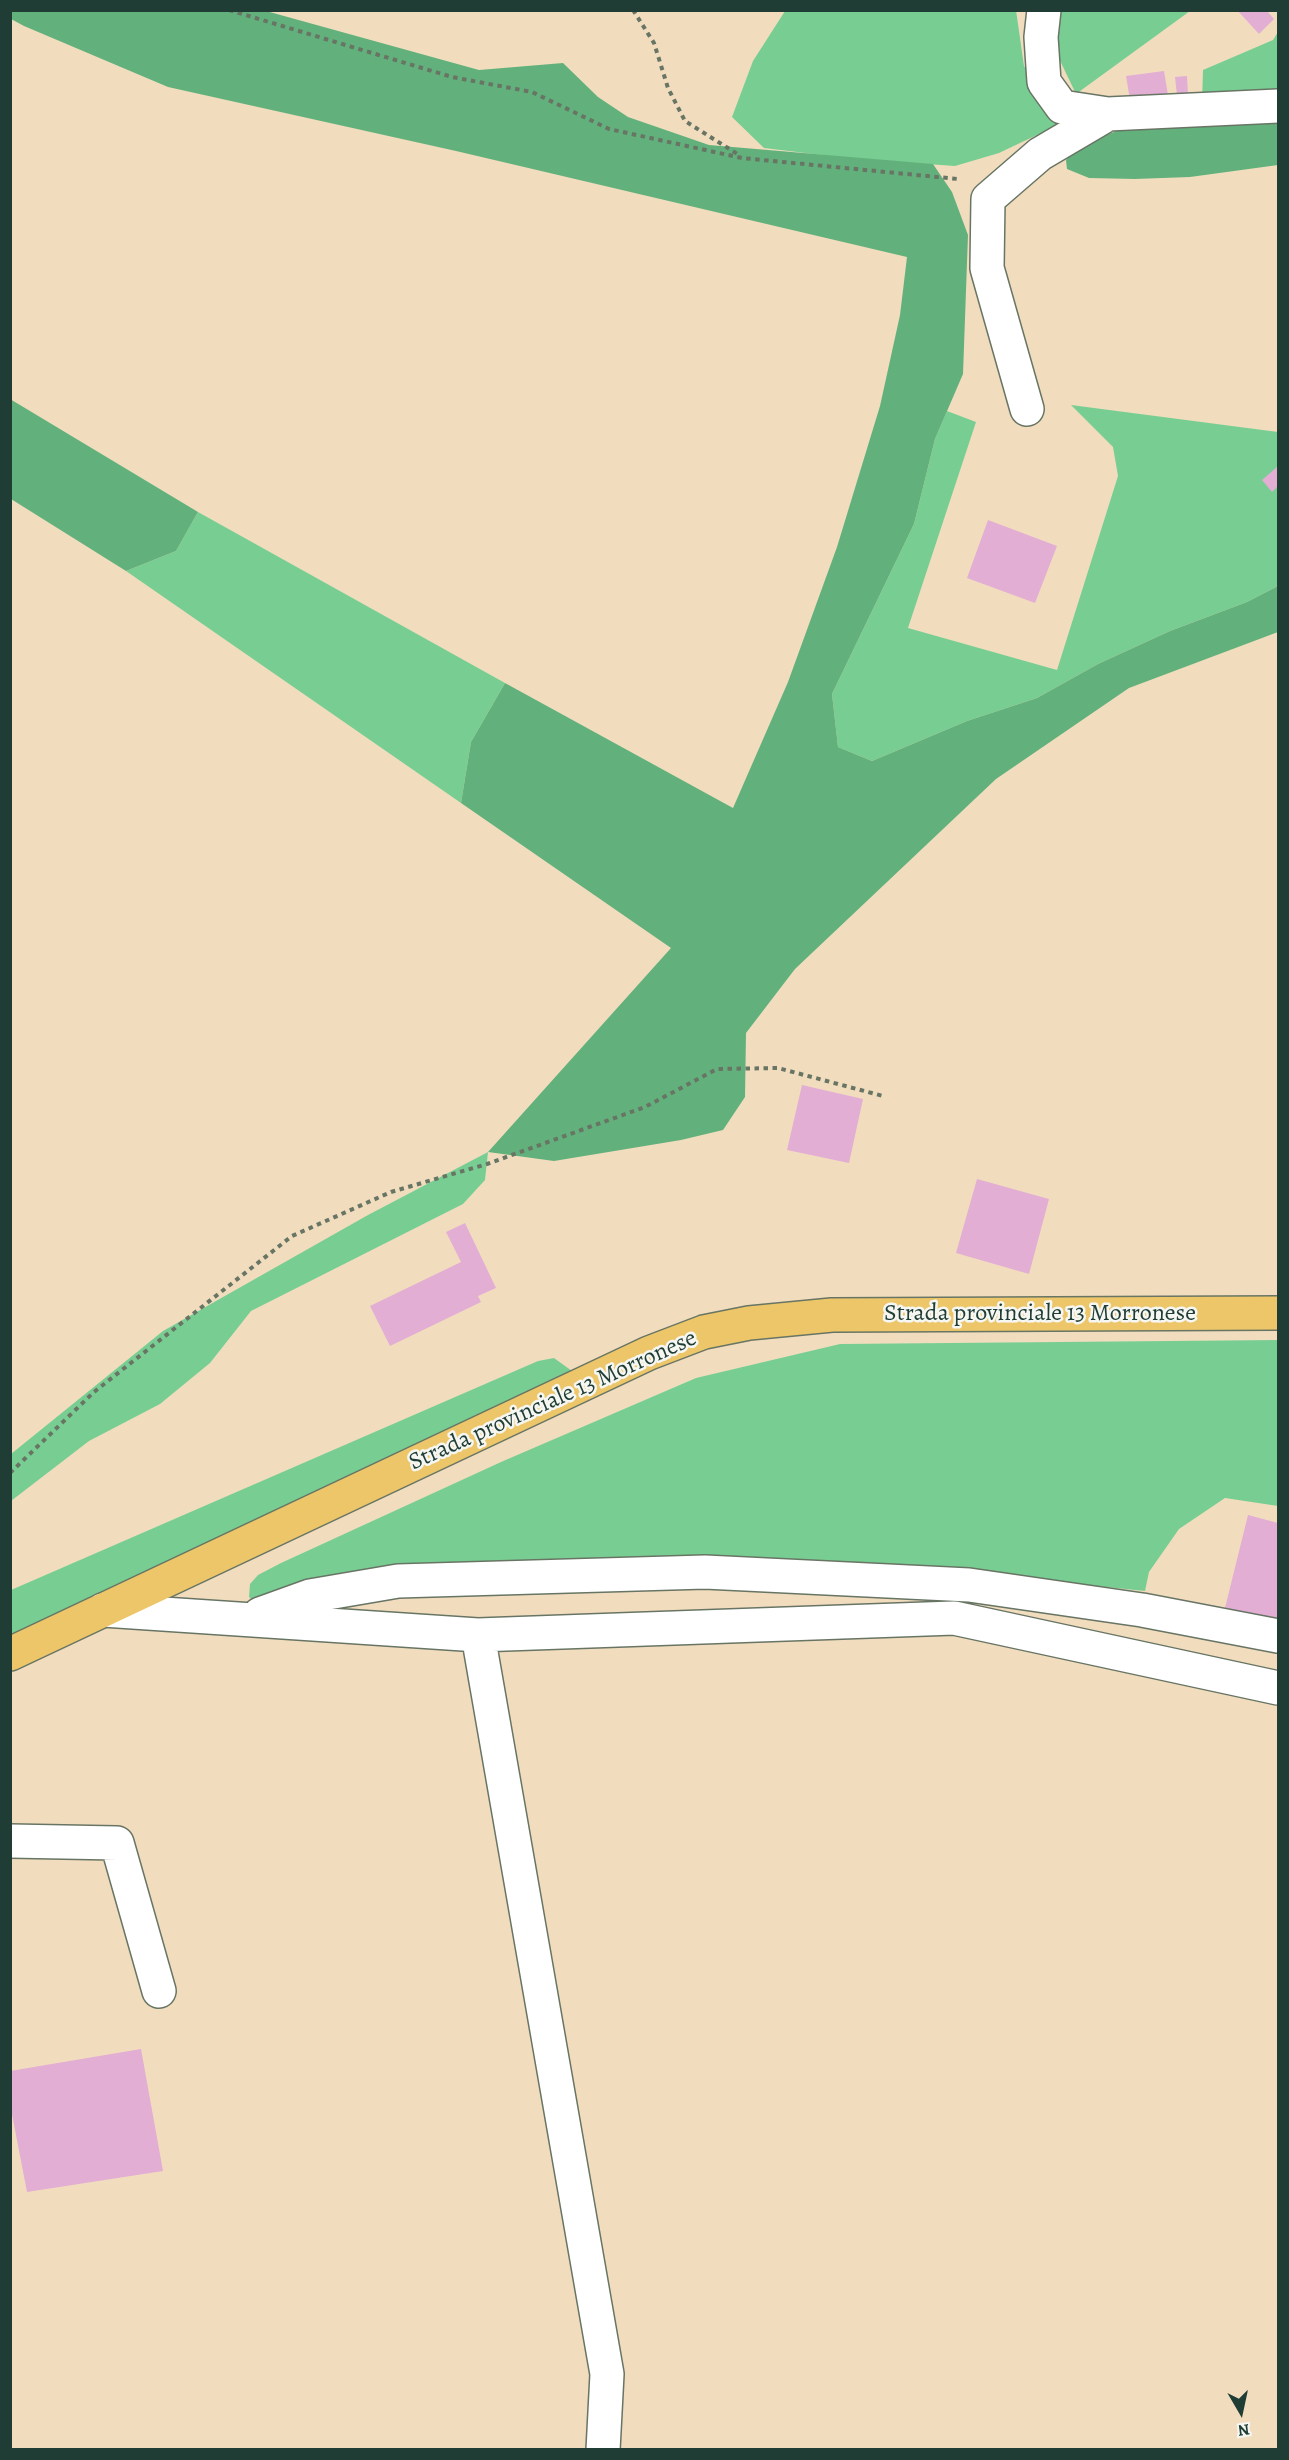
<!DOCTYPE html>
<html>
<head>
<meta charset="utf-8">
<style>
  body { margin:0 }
  #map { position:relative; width:1289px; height:2460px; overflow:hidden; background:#f1ddbe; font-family:Alegreya,serif }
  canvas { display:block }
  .frame { position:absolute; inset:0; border:12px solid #1f3d34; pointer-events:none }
  .north { position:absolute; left:1211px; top:2382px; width:60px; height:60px; -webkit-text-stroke:4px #f6f6f2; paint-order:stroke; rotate:171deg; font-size:16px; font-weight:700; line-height:24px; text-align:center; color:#1f3d34 }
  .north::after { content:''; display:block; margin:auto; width:21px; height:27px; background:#1f3d34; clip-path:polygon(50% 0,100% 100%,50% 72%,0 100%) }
</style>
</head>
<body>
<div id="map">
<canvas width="1289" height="2460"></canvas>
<div class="frame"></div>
<div class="north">N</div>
</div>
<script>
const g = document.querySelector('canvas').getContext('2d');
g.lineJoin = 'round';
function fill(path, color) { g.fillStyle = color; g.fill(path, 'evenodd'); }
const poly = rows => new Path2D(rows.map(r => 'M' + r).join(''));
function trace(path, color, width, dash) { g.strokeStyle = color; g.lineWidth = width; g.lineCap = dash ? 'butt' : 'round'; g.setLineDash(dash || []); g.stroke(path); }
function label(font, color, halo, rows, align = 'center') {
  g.font = font + ' Alegreya,serif'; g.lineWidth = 5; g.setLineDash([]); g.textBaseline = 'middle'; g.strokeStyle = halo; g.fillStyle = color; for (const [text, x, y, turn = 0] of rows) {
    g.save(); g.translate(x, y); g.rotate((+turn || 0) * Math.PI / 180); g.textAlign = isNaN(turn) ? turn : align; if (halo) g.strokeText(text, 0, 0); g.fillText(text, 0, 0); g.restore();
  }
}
const green = poly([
  [1016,10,1024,66,1060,124,999,153,955,166,855,159,764,148,732,117,753,61,785,11],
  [1058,11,1190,11,1076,94,1053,46],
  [1278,32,1278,101,1202,102,1203,70,1273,40],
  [1071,405,1278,432,1278,586,1247,602,1170,631,1098,664,1037,698,967,721,872,761,838,747,832,694,914,524,935,439,947,411,976,422,908,628,1057,670,1118,476,1113,447],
  [198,512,505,683,471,742,461,803,126,571,176,551],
  [488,1152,485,1180,463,1204,251,1311,210,1363,160,1404,89,1441,11,1501,11,1454,163,1331,368,1215],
  [1278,1340,1278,1506,1225,1498,1179,1529,1149,1572,1145,1591,970,1573,707,1560,258,1604,249,1597,250,1584,258,1575,281,1563,501,1462,696,1378,840,1344],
  [554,1358,572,1371,185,1554,11,1641,11,1590,538,1361]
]);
const forest = poly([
  [10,11,266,11,479,70,563,63,598,97,628,117,709,145,933,164,952,192,968,235,963,374,935,439,914,524,832,694,838,747,872,761,967,721,1037,698,1098,664,1170,631,1247,602,1278,586,1278,632,1129,688,996,779,795,969,746,1033,745,1097,723,1130,681,1140,554,1161,488,1152,671,948,461,803,471,742,505,683,733,808,788,682,837,547,880,406,900,315,907,257,456,151,168,87,24,26,11,19],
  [1278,120,1278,165,1190,177,1135,179,1089,178,1067,169,1066,160,1078,147,1121,129],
  [10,399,198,512,176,551,126,571,11,499]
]);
const building = poly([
  [1237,10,1266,10,1274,19,1259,34],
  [1164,71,1168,95,1130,100,1126,76],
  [1187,76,1188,94,1177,95,1175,77],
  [1278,466,1278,486,1272,492,1262,480],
  [988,520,1057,546,1035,603,967,578],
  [802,1085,863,1099,849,1163,787,1150],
  [977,1179,1049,1199,1029,1274,956,1253],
  [465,1223,496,1288,478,1296,481,1302,390,1346,370,1306,461,1262,446,1232],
  [1248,1515,1278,1523,1278,1625,1224,1612],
  [141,2049,163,2171,27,2192,10,2104,10,2071]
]);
const path = poly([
  [229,10,452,77,532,92,609,129,742,158,958,179],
  [633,10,654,43,668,88,685,121,739,155],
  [10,1473,94,1392,292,1236,391,1192,487,1164,645,1107,717,1069,778,1068,883,1096]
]);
const minor = poly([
  [1044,10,1041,37,1044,82,1062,107,1108,114,1278,106],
  [1027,409,987,268,988,199,1040,154,1108,114],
  [103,1610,478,1635,954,1618,1278,1688],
  [260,1614,310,1596,398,1581,705,1572,969,1585,1142,1610,1278,1636],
  [478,1635,607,2374,603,2450],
  [10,1841,117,1843,159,1991]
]);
const major = poly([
  [10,1654,649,1353,704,1332,749,1323,832,1315,1278,1313]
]);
const streetNames = [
  ["Strada provinciale 13 Morronese",1040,1314],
  ["Strada provinciale 13 Morronese",553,1401,-24]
];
fill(green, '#78ce92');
fill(forest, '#62b17c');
fill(building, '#e2aed4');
trace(minor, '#687564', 36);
trace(major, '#687564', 36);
trace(path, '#687564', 4, [4.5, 4.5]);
trace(minor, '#fff', 33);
trace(major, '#ecc669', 33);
label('24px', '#1f3d34', '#f6f6f2', streetNames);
</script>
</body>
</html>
